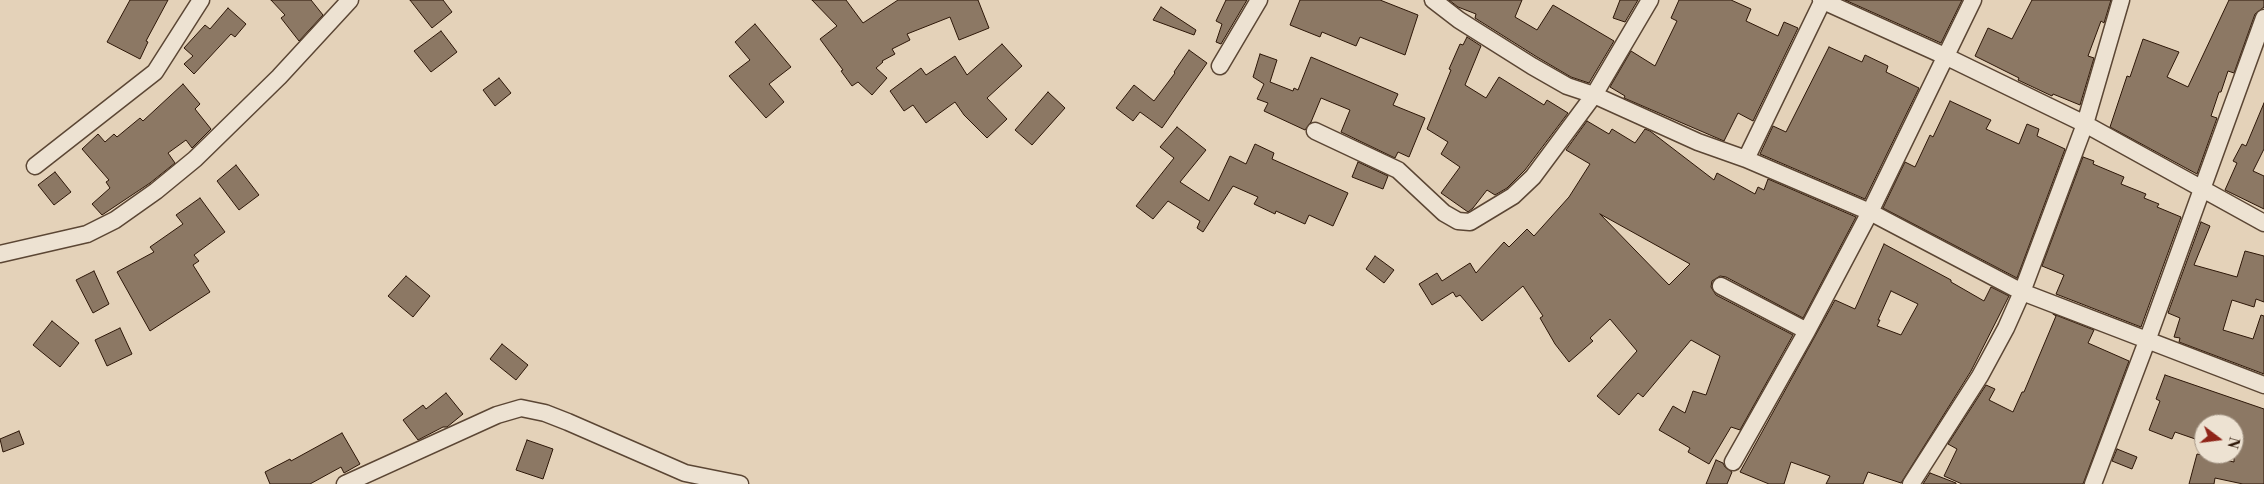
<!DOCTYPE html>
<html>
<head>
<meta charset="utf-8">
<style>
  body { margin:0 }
  #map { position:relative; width:2264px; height:484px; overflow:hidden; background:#e4d2b9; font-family:"Libre Bodoni",serif }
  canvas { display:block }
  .north { position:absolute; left:2194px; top:414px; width:50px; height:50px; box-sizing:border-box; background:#ede2d2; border:1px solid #a09181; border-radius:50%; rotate:105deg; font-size:14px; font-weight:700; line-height:20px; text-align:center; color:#2d1708 }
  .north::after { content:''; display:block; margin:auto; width:18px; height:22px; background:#8f2418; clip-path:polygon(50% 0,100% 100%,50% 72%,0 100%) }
</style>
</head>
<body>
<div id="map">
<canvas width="2264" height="484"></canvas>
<div class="north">N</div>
</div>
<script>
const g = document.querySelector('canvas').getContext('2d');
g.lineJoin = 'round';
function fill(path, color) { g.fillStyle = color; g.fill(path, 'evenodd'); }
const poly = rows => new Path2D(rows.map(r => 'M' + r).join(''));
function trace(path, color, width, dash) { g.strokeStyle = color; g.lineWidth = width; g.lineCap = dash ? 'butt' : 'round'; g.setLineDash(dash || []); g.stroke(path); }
const building = poly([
  [130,0,168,0,146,41,148,42,140,59,107,42,130,0],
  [271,0,311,0,323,15,299,41,281,18,285,15,271,0],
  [410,0,443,0,452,12,432,28,410,0],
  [812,0,846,0,863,23,898,0,978,0,989,28,959,40,950,17,907,34,910,40,892,49,895,54,882,61,883,62,876,68,887,78,872,95,858,82,852,86,841,71,843,70,820,39,837,26,812,0],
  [1226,0,1247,0,1221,44,1216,42,1222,24,1216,21,1226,0],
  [1300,0,1380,0,1418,15,1405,55,1360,37,1356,46,1322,32,1320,37,1290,25,1300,0],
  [1449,0,1522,0,1515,17,1537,30,1553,5,1614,41,1589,83,1571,77,1537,57,1475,18,1476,14,1458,7,1449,0],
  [1620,0,1638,0,1625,22,1613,18,1620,0],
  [1679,0,1731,0,1751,9,1746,21,1778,36,1784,22,1798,28,1753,121,1738,113,1724,141,1624,98,1625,96,1610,87,1631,51,1655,66,1677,21,1671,18,1679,0],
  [1845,0,1962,0,1941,43,1845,0],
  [2032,0,2111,0,2104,23,2101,21,2088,56,2094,58,2080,105,2053,94,2052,96,2018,80,2019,78,1975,56,1988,28,2012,39,2032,0],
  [2229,0,2264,0,2264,7,2255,14,2234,73,2228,71,2221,92,2219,92,2211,116,2217,118,2197,174,2110,127,2127,76,2130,77,2143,39,2179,52,2167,77,2188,87,2229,0],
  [1161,7,1196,30,1194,35,1153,20,1161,7],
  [228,8,246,24,235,37,231,34,194,74,184,64,193,56,184,48,205,25,210,29,228,8],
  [755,24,791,67,769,84,784,102,766,118,729,76,750,60,735,42,755,24],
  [441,31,457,52,431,72,414,51,441,31],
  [1467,37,1481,46,1465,85,1486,98,1499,77,1544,105,1547,100,1568,113,1525,170,1507,188,1495,195,1487,190,1473,208,1468,212,1441,193,1460,167,1441,154,1448,142,1427,129,1451,70,1449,69,1460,44,1463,45,1467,37],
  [1002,44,1022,66,987,98,1007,119,987,138,964,115,955,102,926,123,913,105,904,111,890,91,921,68,926,75,955,56,967,75,1002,44],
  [1829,47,1862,62,1865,55,1888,66,1886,72,1919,88,1865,199,1760,154,1773,126,1786,132,1829,47],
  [1189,50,1207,63,1162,128,1140,112,1133,121,1116,108,1134,85,1154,101,1175,73,1174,72,1189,50],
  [1260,54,1277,60,1270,82,1293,91,1294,88,1298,90,1311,57,1398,94,1393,105,1425,118,1409,157,1398,152,1395,158,1341,132,1350,110,1321,98,1311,122,1305,130,1264,111,1268,103,1257,99,1264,84,1253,77,1260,54],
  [499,78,511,93,495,106,483,90,499,78],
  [183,84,200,104,195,109,211,129,192,148,186,140,168,153,175,163,150,183,102,215,92,204,110,188,106,182,109,180,82,149,98,134,105,142,114,134,117,137,140,118,143,121,183,84],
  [1048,92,1065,108,1032,145,1015,130,1048,92],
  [1950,101,1991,120,1986,129,2019,144,2027,124,2039,129,2037,136,2065,149,2017,278,1883,208,1905,162,1915,167,1930,135,1933,137,1950,101],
  [2264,103,2264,149,2253,171,2264,176,2264,209,2225,190,2237,163,2233,161,2242,144,2246,146,2264,103],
  [1587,121,1609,134,1612,129,1635,143,1645,129,1650,131,1714,180,1717,173,1755,194,1758,187,1764,190,1768,179,1856,217,1803,318,1726,277,1720,276,1712,281,1711,287,1716,295,1793,335,1740,430,1731,427,1709,464,1688,452,1690,448,1659,430,1673,406,1685,413,1693,391,1706,395,1720,356,1691,340,1643,397,1638,393,1619,415,1597,396,1637,351,1610,319,1590,338,1593,341,1569,362,1555,344,1540,318,1543,316,1523,286,1482,321,1460,295,1456,297,1453,292,1432,305,1419,284,1437,273,1442,281,1470,263,1476,273,1504,242,1509,247,1527,229,1534,236,1569,197,1590,164,1566,150,1587,121],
  [1600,214,1690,264,1669,285,1600,214],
  [1177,127,1206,150,1180,182,1209,201,1230,156,1246,164,1255,144,1274,153,1272,159,1348,193,1333,226,1309,215,1305,224,1276,211,1275,214,1254,204,1258,197,1233,186,1203,232,1197,228,1200,221,1168,201,1153,219,1136,206,1174,158,1160,147,1177,127],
  [2083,157,2094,161,2093,164,2124,177,2121,184,2146,194,2144,198,2159,204,2157,207,2181,217,2141,327,2056,294,2064,275,2042,266,2083,157],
  [1358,162,1388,176,1383,189,1352,177,1358,162],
  [236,165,259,195,239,210,217,181,236,165],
  [55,172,71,192,54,205,38,185,55,172],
  [200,198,225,232,194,255,199,261,193,265,210,292,150,331,117,272,154,252,150,247,183,224,176,215,200,198],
  [2201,222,2210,226,2194,265,2237,277,2245,251,2264,256,2264,302,2256,299,2254,307,2232,300,2223,330,2253,339,2261,315,2264,316,2264,374,2179,342,2180,338,2174,337,2180,318,2168,313,2201,222],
  [1884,244,1951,280,1951,282,1984,301,1991,287,2009,296,1971,371,1901,483,1868,472,1863,484,1826,484,1830,476,1791,462,1784,484,1769,484,1740,472,1835,300,1855,309,1884,244],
  [1891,291,1918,304,1901,335,1877,326,1880,320,1878,320,1891,291],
  [1375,256,1394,270,1384,283,1366,269,1375,256],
  [94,271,109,304,93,313,76,280,94,271],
  [406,276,430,296,413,317,388,296,406,276],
  [2053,314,2094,330,2088,343,2129,361,2083,484,1962,484,1944,476,1957,449,1948,444,1986,385,1995,389,1989,400,2013,412,2022,392,2024,392,2056,316,2053,314],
  [52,321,79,343,60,367,33,345,52,321],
  [120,328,132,354,107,366,95,340,120,328],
  [502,344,528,365,516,380,490,359,502,344],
  [2165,375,2264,409,2264,484,2243,484,2215,478,2214,484,2189,484,2197,454,2234,462,2234,424,2204,424,2204,442,2175,432,2172,439,2149,430,2160,401,2156,399,2165,375],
  [446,393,463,414,447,427,443,427,418,440,403,420,423,405,426,409,446,393],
  [19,431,24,444,3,452,0,439,19,431],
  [342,433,360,464,344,473,341,467,310,484,270,484,265,472,290,459,291,461,342,433],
  [527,440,553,449,543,479,516,470,527,440],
  [2117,449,2137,457,2132,469,2112,461,2117,449],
  [1716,460,1723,463,1725,467,1732,472,1727,484,1706,484,1716,460],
  [1930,473,1956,483,1956,484,1923,484,1930,473]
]);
const street = poly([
  [1433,0,1459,20,1532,66,1567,86,1594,95,1698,142,1746,159,1870,212,1807,331,1733,462],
  [1821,0,1947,57,2085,124,2264,223],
  [1973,0,1870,212,2022,292,2264,385],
  [1220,66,1259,0],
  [1315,131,1398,170,1444,213,1458,221,1470,222,1513,196,1533,177,1594,95,1650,0],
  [1746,159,1823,0],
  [35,166,155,72,201,0],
  [0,254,87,234,115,220,156,191,195,159,279,77,350,0],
  [1721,286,1807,331],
  [345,484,497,415,521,408,545,413,568,422,685,473,740,484],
  [1911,484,1980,376,2006,328,2022,292,2085,124,2121,0],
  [2093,484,2147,341,2264,18]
]);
fill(building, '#8c7864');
trace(building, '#2d1708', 1);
trace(street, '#5b4634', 19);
trace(street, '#ede2d2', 16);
</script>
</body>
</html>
